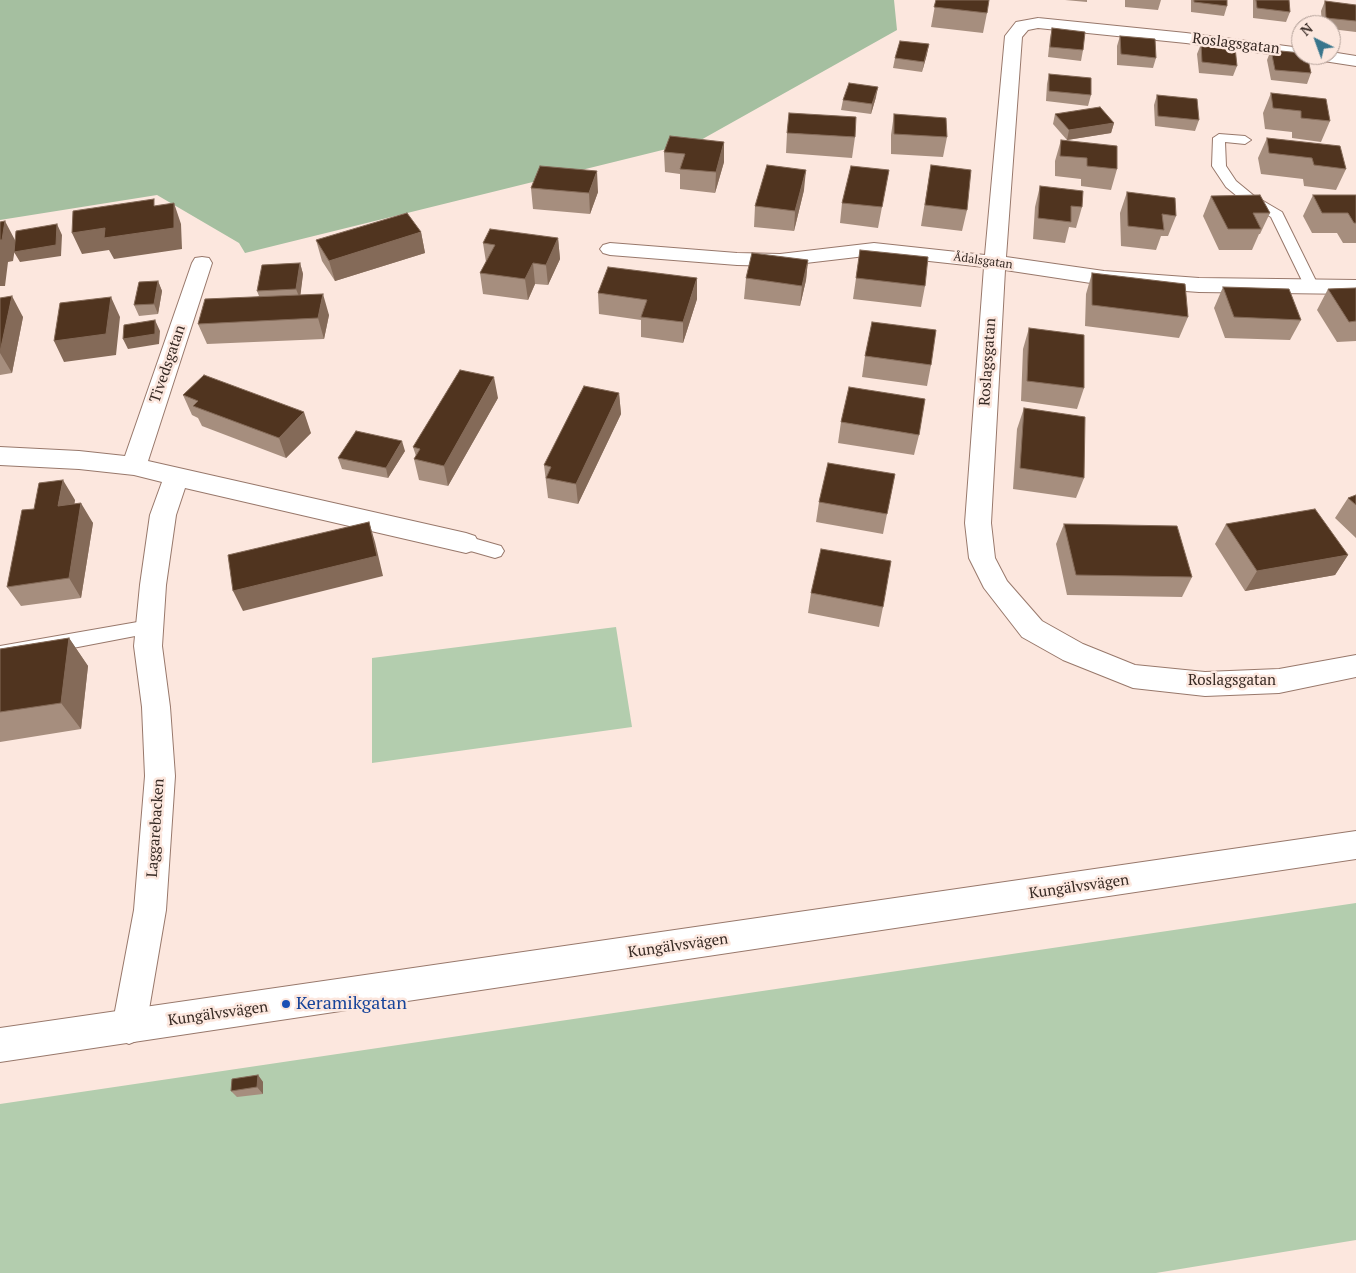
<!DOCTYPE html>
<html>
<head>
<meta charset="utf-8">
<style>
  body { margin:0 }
  #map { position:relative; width:1356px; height:1273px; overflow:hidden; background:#fce7de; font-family:"PT Serif",serif }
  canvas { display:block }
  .north { position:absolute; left:1291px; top:15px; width:50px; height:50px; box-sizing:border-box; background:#fce7de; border:1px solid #ad9b93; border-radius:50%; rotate:318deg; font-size:14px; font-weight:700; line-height:20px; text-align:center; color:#362923 }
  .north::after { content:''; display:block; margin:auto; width:18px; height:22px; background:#38758c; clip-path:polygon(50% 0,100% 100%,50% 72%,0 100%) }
</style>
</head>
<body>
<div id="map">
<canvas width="1356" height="1273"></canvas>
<div class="north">N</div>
</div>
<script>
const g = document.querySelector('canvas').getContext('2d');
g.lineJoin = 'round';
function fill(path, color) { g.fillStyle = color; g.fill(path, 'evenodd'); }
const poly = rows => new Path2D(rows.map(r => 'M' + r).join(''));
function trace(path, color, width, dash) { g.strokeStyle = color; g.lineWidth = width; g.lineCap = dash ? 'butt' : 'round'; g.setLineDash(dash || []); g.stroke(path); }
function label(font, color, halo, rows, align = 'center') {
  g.font = font + ' "PT Serif",serif'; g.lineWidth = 5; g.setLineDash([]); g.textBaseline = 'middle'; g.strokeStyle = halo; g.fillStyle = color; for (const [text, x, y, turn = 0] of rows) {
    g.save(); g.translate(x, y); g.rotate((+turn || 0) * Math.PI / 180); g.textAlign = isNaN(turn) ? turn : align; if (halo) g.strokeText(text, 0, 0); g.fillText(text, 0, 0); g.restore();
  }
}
const green = poly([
  [616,627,632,727,372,763,372,658],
  [1356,903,1356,1240,1156,1273,0,1273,0,1104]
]);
const forest = poly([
  [0,0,894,0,897,30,699,141,245,253,239,243,157,195,0,220]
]);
const lane = poly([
  [1219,134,1245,136,1251,140,1245,144,1225,142,1226,166,1236,181,1253,195,1282,212,1319,287,1317,290,1312,292,1307,290,1305,287,1271,217,1243,201,1226,187,1212,166,1213,138,1219,134],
  [466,536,501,546,504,551,501,556,495,558,460,548,457,543,460,538,466,536],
  [149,620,156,622,158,627,156,632,0,662,0,646,149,620]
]);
const street = poly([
  [1038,18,1186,33,1301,48,1301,55,1308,55,1301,58,1186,43,1038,28,1028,30,1022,37,1006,257,1104,271,1199,278,1356,280,1356,294,1199,292,1104,285,1005,270,991,523,995,558,1007,581,1042,621,1083,644,1135,665,1205,672,1279,669,1356,655,1356,677,1279,693,1205,696,1133,688,1063,660,1022,637,984,588,969,558,965,523,984,267,874,255,780,266,737,265,610,255,603,253,600,249,603,245,610,243,737,253,780,254,874,243,985,255,1005,36,1016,22,1038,18],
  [1331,52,1356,56,1356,66,1317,60,1311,59,1308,55,1331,55,1331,52],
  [202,257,209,258,212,263,148,461,466,533,475,536,479,543,475,550,466,553,185,488,176,515,166,585,162,646,170,707,175,776,166,910,146,1027,141,1039,129,1044,117,1039,112,1027,134,910,145,776,142,707,134,646,140,585,150,515,162,482,134,475,79,469,0,465,0,447,79,451,125,456,192,263,195,258,202,257]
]);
const secondary = poly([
  [1356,831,1356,859,0,1062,0,1028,1356,831]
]);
const wall = poly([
  [936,0,987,13,983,33,931,27],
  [1065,0,1087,0,1087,2],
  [1125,0,1161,0,1158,10,1125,7],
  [1191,0,1227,0,1227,6,1224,16,1191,12],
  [1253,0,1289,0,1290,12,1286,22,1253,18],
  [1325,1,1356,5,1356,32,1331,29,1331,25,1322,25,1321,11],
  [1052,28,1083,50,1081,61,1048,57,1050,38],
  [1120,36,1156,58,1153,68,1117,65,1117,46],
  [1201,44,1237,66,1233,76,1199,73,1197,54],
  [1271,50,1311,73,1307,84,1271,80,1267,60],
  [927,54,922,72,893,68,895,58],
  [1049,74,1091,95,1088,106,1046,101,1047,84],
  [1271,93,1330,121,1321,142,1292,138,1292,132,1265,129,1263,113],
  [1157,95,1199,120,1195,131,1155,126,1154,105],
  [876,97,871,114,841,110,843,100],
  [894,114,947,137,943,157,891,154,891,135],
  [1055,114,1114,123,1111,133,1067,140,1053,124],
  [787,133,855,137,852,158,786,153],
  [1267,138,1346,169,1336,190,1304,186,1303,179,1261,174,1258,158],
  [1061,140,1117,169,1111,190,1081,186,1081,179,1055,176,1055,161],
  [724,142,724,162,715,193,680,189,680,174,665,172,664,152],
  [931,165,967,210,962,231,921,226],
  [889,170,878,228,840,223,842,203],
  [1040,186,1082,207,1076,228,1069,227,1065,243,1033,239,1035,207],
  [531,188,598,192,590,214,533,209],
  [804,190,794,231,754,227,755,206],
  [1127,192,1176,216,1168,236,1161,236,1156,250,1121,246,1120,213],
  [1313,195,1356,195,1356,243,1343,243,1337,233,1312,233,1303,216],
  [1211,196,1270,213,1260,234,1259,234,1252,250,1219,250,1203,216],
  [421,232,425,253,335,281,322,261,316,240],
  [558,238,560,259,548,285,535,284,528,300,483,294,480,273,486,262,483,243],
  [860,250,925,286,921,307,853,299],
  [808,260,806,280,800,306,744,299,746,278],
  [300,263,303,274,300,295,329,315,324,339,207,344,198,324,259,296,257,291],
  [1092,273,1188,317,1179,338,1085,326,1086,294],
  [158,281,162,291,158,314,139,316,134,305],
  [1223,287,1301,320,1290,340,1225,338,1214,308],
  [1356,288,1356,341,1337,342,1317,310,1328,289],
  [598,293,697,299,683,343,641,337,641,320,599,314],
  [0,298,23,317,12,373,0,375],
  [1029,328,1084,388,1077,409,1021,401,1023,349],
  [865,356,931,365,927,386,862,377],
  [619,393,621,414,578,504,548,498,544,465],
  [183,395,311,433,286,458,202,426,198,418,192,415],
  [498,398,448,486,419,480,414,459,416,456,413,447],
  [1024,408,1084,478,1076,498,1013,489,1017,429],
  [841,422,919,435,914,455,838,443],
  [405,451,388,478,342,469,338,458],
  [895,474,883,534,816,522,819,502],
  [1356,495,1356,538,1335,518,1348,498],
  [75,500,74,504,93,523,81,598,21,606,7,587,34,509],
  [1064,524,1192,577,1182,597,1067,595,1056,544],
  [1226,524,1348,555,1335,575,1245,591,1215,544],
  [811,593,883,607,879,627,808,613],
  [69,638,88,666,81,729,0,742,0,649],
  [258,1075,263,1082,263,1094,237,1097,231,1091]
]);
const shadedWall = poly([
  [929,44,927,54,922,72,924,62],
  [878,87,876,97,871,114,872,104],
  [1114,123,1111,133,1067,140,1069,130],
  [724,142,724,162,715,193,716,172],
  [806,170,804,190,794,231,795,211],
  [597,171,598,192,590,214,589,193],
  [174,203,181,224,182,249,114,259,109,250,82,254,72,233],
  [5,221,16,242,13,261,8,262,5,286,0,286,0,240],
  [57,224,62,235,61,256,20,262,14,252],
  [421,232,425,253,335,281,329,261],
  [558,238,560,259,548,285,546,265],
  [808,260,806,280,800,306,802,286],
  [300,263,303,274,300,299,296,289],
  [533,263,535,284,528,300,525,279],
  [697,278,697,299,683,343,683,322],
  [158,281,162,291,158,314,154,304],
  [323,294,329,315,324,339,318,318],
  [12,296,23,317,12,373,0,353,0,352],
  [111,297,120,317,116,355,64,362,54,341],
  [155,320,160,331,159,344,128,349,123,339],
  [494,377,498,398,448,486,444,466],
  [619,393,621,414,578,504,576,484],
  [304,412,311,433,286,458,279,438],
  [402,441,405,451,388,478,386,468],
  [63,480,75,500,71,526,58,506],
  [81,503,93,523,81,598,69,578],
  [369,522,375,542,383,576,243,611,233,591],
  [1348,555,1335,575,1245,591,1257,571],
  [69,638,88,666,81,729,61,703],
  [258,1075,263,1082,263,1094,257,1087]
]);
const building = poly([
  [936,0,989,0,987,13,934,7,936,0],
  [1194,0,1227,0,1227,6,1194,2,1194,0],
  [1256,0,1289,0,1290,12,1257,8,1256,0],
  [1325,1,1356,5,1356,21,1326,18,1325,1],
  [1052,28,1085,32,1083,50,1050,47,1052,28],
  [1120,36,1155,39,1156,58,1121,54,1120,36],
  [900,41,929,44,924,62,895,58,900,41],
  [1201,44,1235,47,1237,66,1202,62,1201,44],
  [1271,50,1301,53,1301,55,1307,55,1311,73,1275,70,1271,50],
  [1049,74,1091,78,1091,95,1049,91,1049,74],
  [849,83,878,87,872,104,843,100,849,83],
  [1271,93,1326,99,1330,121,1301,118,1301,111,1273,108,1271,93],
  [1157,95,1197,99,1199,120,1158,116,1157,95],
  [1100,107,1114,123,1069,130,1055,114,1100,107],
  [789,113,856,117,855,137,787,133,789,113],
  [894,114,946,118,947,137,894,134,894,114],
  [670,136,724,142,716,172,680,169,685,154,664,152,670,136],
  [1267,138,1340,146,1346,169,1314,165,1312,158,1269,153,1267,138],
  [1061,140,1117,146,1117,169,1087,166,1087,158,1060,156,1061,140],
  [767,165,806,170,795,211,755,206,767,165],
  [931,165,971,170,967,210,925,205,931,165],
  [540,166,597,171,589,193,531,188,540,166],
  [851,166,889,170,882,207,842,203,851,166],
  [1040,186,1083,191,1082,207,1071,206,1071,222,1038,218,1040,186],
  [1127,192,1175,198,1176,216,1162,214,1164,230,1128,226,1127,192],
  [1260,195,1270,213,1253,213,1261,229,1228,229,1211,196,1260,195],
  [1313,195,1356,195,1356,223,1354,223,1348,213,1322,213,1313,195],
  [154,199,154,206,174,203,174,228,104,238,105,228,72,233,73,211,154,199],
  [407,213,421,232,329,261,316,240,407,213],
  [5,221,2,240,0,240,0,222,5,221],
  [57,224,56,245,14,252,16,231,57,224],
  [490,229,558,238,546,265,533,263,525,279,480,273,495,245,483,243,490,229],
  [860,250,928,257,925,286,856,278,860,250],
  [752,253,808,260,802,286,746,278,752,253],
  [300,263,296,289,257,291,262,265,300,263],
  [608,267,697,278,683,322,641,317,647,300,598,293,608,267],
  [1092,273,1185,284,1188,317,1092,305,1092,273],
  [158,281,154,304,134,305,139,282,158,281],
  [1223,287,1289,289,1301,320,1234,317,1223,287],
  [1356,288,1356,321,1349,322,1328,289,1356,288],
  [323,294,318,318,198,324,205,299,323,294],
  [12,296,0,352,0,298,12,296],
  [111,297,106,334,54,341,60,303,111,297],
  [155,320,155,334,123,339,124,325,155,320],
  [872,322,936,330,931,365,865,356,872,322],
  [1029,328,1084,335,1084,388,1027,381,1029,328],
  [460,370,494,377,444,466,414,459,420,449,413,447,460,370],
  [204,375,304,412,279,438,193,406,198,401,183,395,204,375],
  [584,386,619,393,576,484,546,478,551,467,544,465,584,386],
  [849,387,925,399,919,435,841,422,849,387],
  [1024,408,1085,417,1084,478,1020,468,1024,408],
  [356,431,402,441,386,468,338,458,356,431],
  [828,463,895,474,887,514,819,502,828,463],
  [63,480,58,506,81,503,69,578,7,587,22,510,34,509,39,483,63,480],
  [1356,495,1356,505,1348,498,1356,495],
  [1315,509,1348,555,1257,571,1226,524,1315,509],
  [369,522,377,556,233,591,228,555,369,522],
  [1064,524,1177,526,1192,577,1076,575,1064,524],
  [821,549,891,561,883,607,811,593,821,549],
  [69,638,61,703,0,712,0,649,69,638],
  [258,1075,257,1087,231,1091,232,1079,258,1075]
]);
const markers = [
  [286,1004,5,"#1a4fb4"]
];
const farStreetnames = [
  ["Ådalsgatan",983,261,8]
];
const streetNames = [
  ["Roslagsgatan",1236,44,7],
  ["Roslagsgatan",988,362,-86],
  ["Tivedsgatan",168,364,-71],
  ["Roslagsgatan",1232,681],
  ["Laggarebacken",156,828,-86],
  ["Kungälvsvägen",1079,887,-8],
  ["Kungälvsvägen",678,946,-8],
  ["Kungälvsvägen",218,1014,-8]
];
const nearTransitnames = [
  ["Keramikgatan",296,1004]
];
fill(green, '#b3cdae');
fill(forest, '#a5bfa0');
trace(lane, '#98786b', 2);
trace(street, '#98786b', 2);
trace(secondary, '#98786b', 2);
fill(lane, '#fff');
fill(street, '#fff');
fill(secondary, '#fff');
fill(wall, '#a68e7e');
fill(shadedWall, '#846a58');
fill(building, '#50341f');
trace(building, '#846a58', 1);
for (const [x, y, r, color] of markers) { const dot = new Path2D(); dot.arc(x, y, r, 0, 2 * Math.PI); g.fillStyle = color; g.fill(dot); trace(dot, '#fce7de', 2); }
label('12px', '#362923', '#fce7de', farStreetnames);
label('15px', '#362923', '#fce7de', streetNames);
label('18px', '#164399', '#fce7de', nearTransitnames, 'left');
</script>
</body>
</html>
